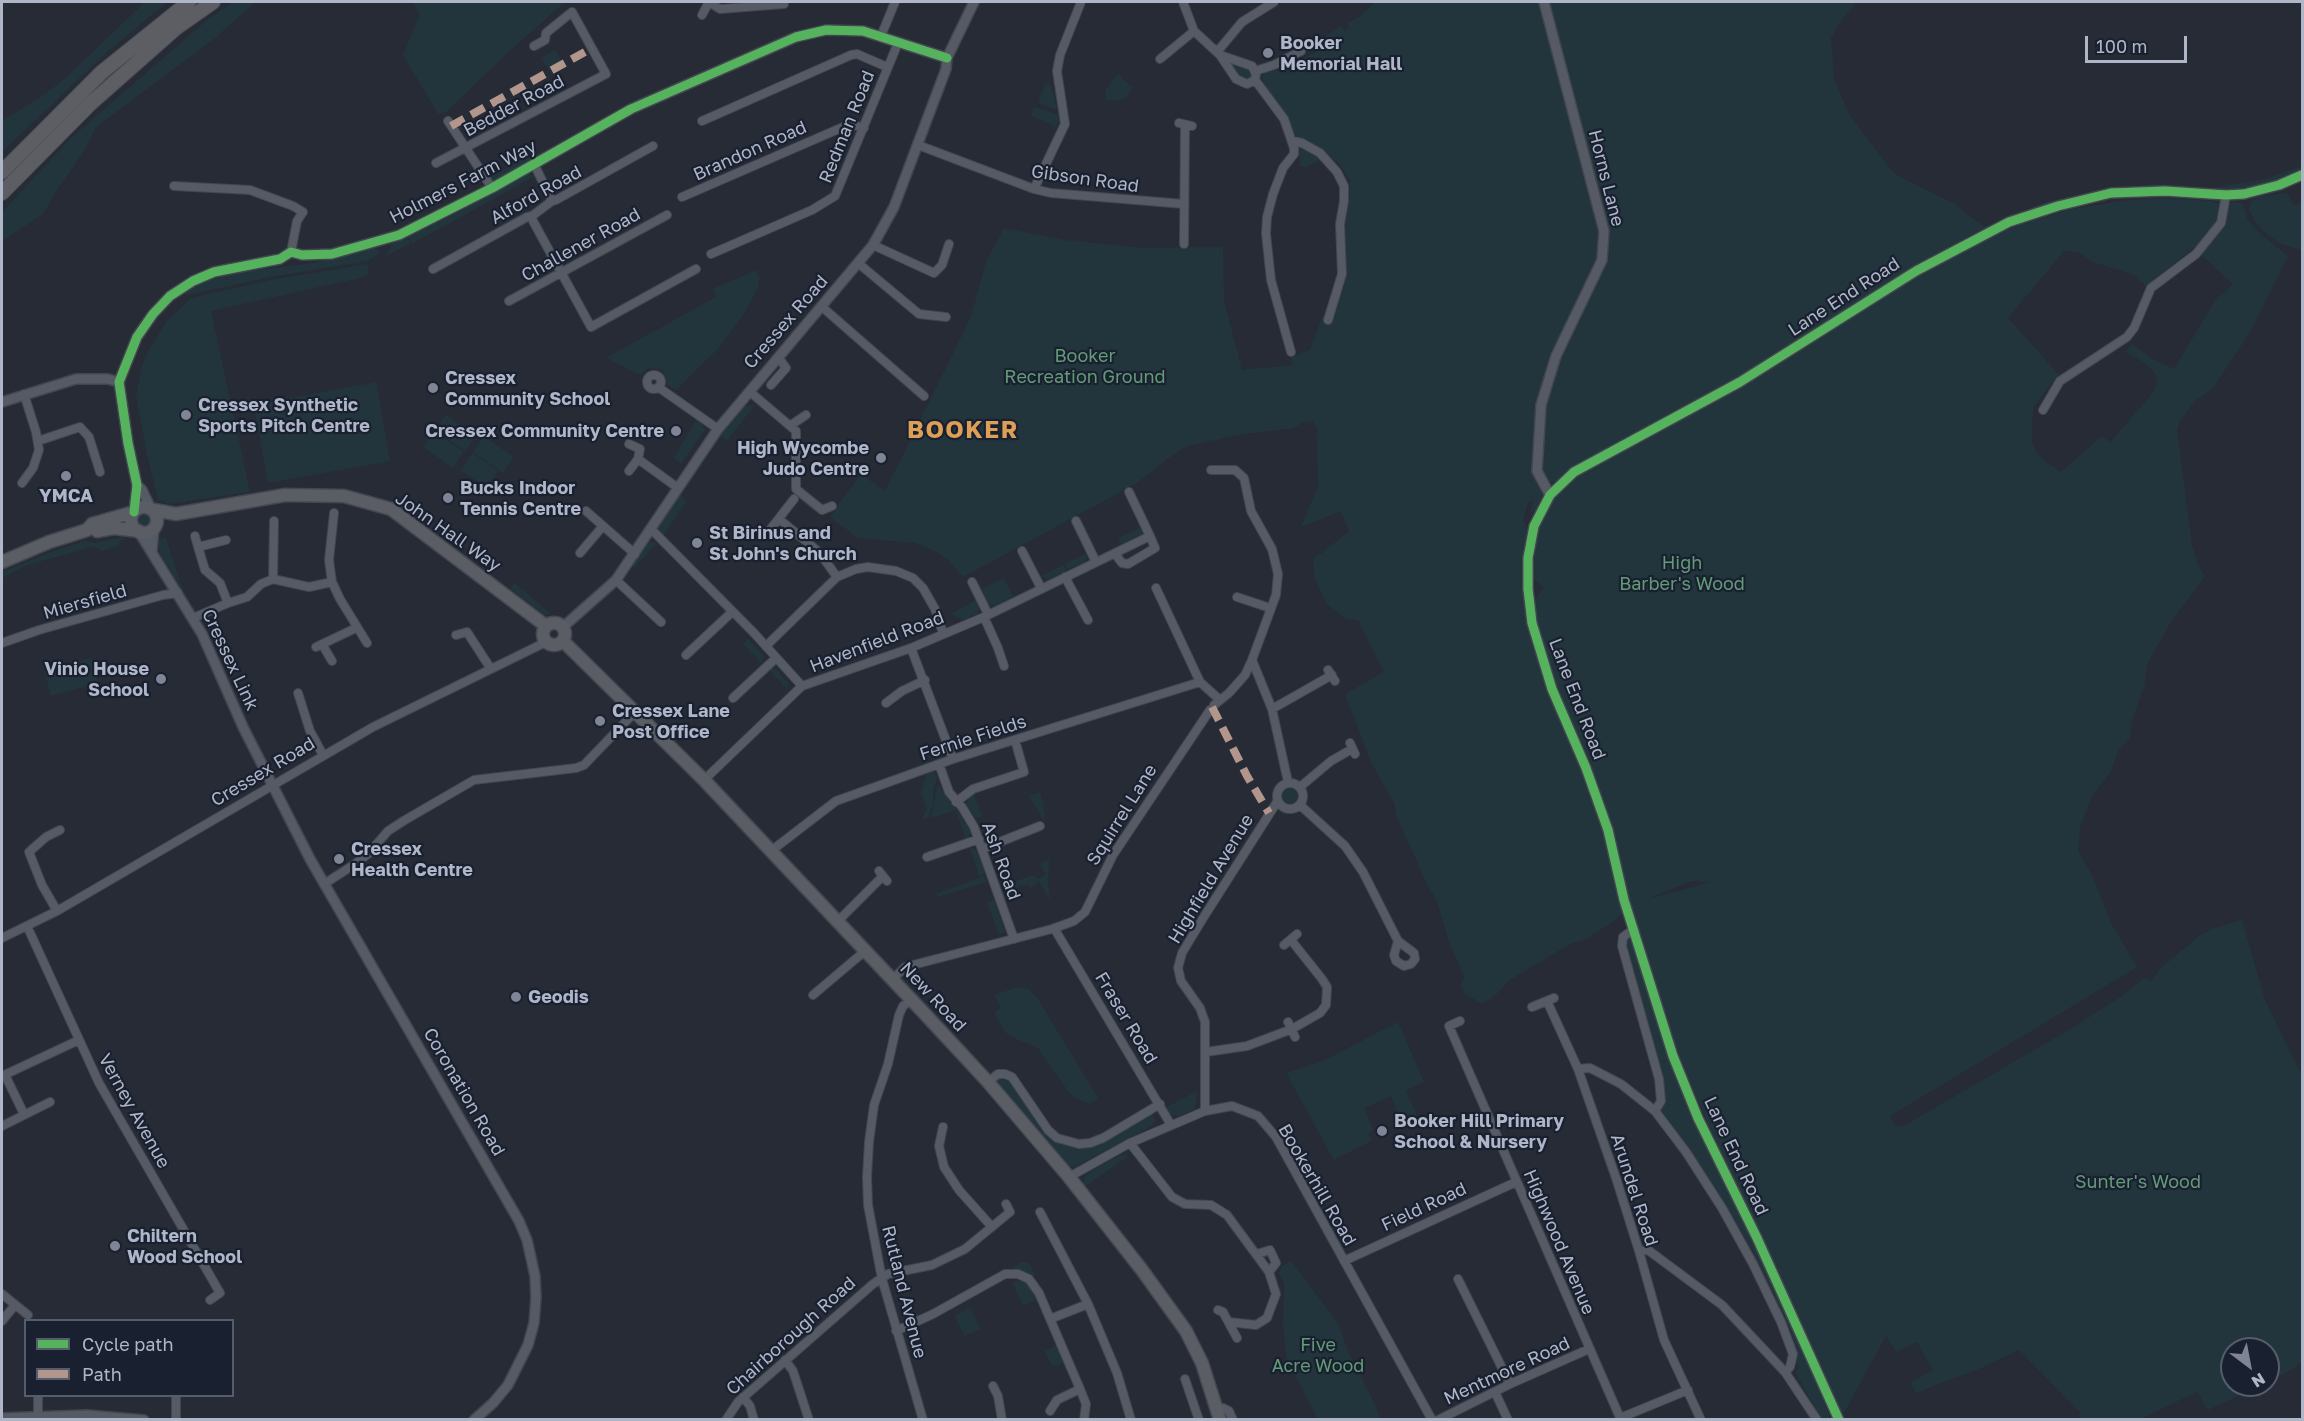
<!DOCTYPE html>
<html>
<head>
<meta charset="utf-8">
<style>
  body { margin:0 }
  #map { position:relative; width:2304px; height:1421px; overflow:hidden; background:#262b36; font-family:"Golos Text",sans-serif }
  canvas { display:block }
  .frame { position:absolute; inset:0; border:3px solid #afb6c8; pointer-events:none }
  .legend { position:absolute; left:24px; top:1319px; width:210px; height:78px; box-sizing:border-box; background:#192131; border:2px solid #555d6d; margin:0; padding:8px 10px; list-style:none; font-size:18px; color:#afb6c8 }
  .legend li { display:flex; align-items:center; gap:12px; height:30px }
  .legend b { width:30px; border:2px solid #555d6d }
  .north { position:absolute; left:2220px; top:1337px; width:60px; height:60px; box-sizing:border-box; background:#192131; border:2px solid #555d6d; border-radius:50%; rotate:148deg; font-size:16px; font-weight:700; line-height:24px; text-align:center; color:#afb6c8 }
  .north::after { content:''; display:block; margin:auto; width:21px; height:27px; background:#7f8595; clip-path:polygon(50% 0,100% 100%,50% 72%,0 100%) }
  .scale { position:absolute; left:2085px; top:36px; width:102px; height:27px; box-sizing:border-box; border:3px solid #afb6c8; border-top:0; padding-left:8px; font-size:18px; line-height:21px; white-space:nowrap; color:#afb6c8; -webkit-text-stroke:4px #192131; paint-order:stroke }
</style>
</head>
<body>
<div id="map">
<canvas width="2304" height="1421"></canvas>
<div class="frame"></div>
<ul class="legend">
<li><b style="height:8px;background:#56b35d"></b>Cycle path</li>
<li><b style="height:8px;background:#b2968c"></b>Path</li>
</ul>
<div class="north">N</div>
<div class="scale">100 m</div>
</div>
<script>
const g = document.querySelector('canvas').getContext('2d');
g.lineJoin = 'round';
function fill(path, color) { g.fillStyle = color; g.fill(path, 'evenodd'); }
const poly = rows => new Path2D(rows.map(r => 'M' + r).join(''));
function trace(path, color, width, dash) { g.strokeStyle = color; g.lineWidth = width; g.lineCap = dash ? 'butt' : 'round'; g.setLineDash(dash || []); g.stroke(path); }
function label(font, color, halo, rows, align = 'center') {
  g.font = font + ' "Golos Text",sans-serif'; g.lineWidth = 4.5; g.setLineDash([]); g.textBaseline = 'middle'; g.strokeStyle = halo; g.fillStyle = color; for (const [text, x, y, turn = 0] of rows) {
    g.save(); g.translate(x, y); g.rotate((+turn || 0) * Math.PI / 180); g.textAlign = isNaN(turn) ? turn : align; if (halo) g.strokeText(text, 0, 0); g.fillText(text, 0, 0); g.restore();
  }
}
const green = poly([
  [145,2,167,2,106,53,2,152,2,121,42,96,62,81],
  [233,2,255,2,214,39,96,127,84,151,55,193,43,214,2,241,2,212,72,137,207,20],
  [413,2,565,2,513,48,446,112,438,114,403,55,420,14],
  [1375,2,1857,2,1840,22,1831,38,1834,79,1849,114,1893,172,1904,179,1955,204,1984,227,2046,202,2092,192,2155,184,2211,188,2262,180,2302,166,2302,173,2270,186,2223,193,2126,192,1985,230,1983,228,1890,281,1850,310,1736,378,1572,468,1556,482,1547,482,1544,477,1542,465,1536,486,1538,483,1542,493,1541,499,1535,511,1530,512,1533,501,1528,502,1523,520,1528,530,1524,551,1523,582,1530,625,1598,807,1623,905,1623,912,1614,921,1585,940,1570,944,1508,981,1497,994,1482,1004,1465,994,1460,985,1465,978,1449,942,1437,901,1428,886,1396,815,1394,803,1371,762,1345,694,1384,672,1358,620,1346,619,1326,603,1315,578,1313,558,1322,553,1349,531,1341,511,1301,527,1318,487,1317,428,1313,421,1301,423,1294,428,1243,434,1187,446,1170,457,1137,483,963,577,948,560,936,551,915,543,858,538,830,517,861,474,885,491,971,317,986,262,1004,228,1064,240,1145,248,1223,247,1224,301,1242,370,1293,365,1291,357,1310,350,1322,317,1333,308,1343,290,1347,274,1345,224,1350,194,1350,180,1339,164,1328,156,1297,138,1264,84,1262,77,1267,70,1280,71,1319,50,1316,44,1340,26,1345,31,1350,27,1347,23,1358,18],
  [555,49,562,62,549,70,541,58],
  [1228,62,1246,66,1251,70,1251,78,1247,81,1237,77],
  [1118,74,1133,88,1124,99,1106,101,1105,91],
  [1045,84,1051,85,1057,110,1038,102],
  [1034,107,1057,114,1059,120,1055,128,1053,125,1031,116],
  [1302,146,1311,150,1321,160,1305,167,1299,166,1300,158,1297,155,1299,148],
  [529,156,531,159,527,164,497,181,488,178],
  [528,174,535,176,412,244,408,236,453,215],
  [2287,193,2294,206,2302,202,2302,250,2281,244,2269,236,2255,222,2249,209,2251,202,2257,197],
  [2164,198,2212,201,2221,204,2219,221,2206,238,2153,280,2147,287,2134,275,2093,262,2078,252,2064,251,2008,318,2059,375,2034,406,2032,423,2032,442,2036,451,2045,462,2061,472,2102,436,2110,442,2153,393,2156,386,2157,376,2145,363,2126,352,2132,344,2152,359,2174,369,2214,302,2233,284,2200,254,2221,230,2227,207,2232,201,2243,204,2248,221,2264,237,2288,256,2249,334,2212,389,2195,401,2180,421,2177,430,2192,545,2198,565,2205,576,2172,620,2149,660,2146,669,2145,683,2131,724,2130,738,2118,750,2111,771,2092,796,2080,827,2078,851,2092,875,2112,925,2137,967,1890,1116,1894,1125,1902,1127,2072,1028,2125,994,2145,977,2151,981,2162,967,2199,936,2212,929,2242,920,2265,1000,2297,1066,2302,1072,2302,1362,2291,1370,2268,1382,2268,1349,2232,1349,2232,1385,2261,1385,2208,1410,2197,1392,2140,1419,2079,1419,2080,1412,2019,1350,1981,1368,1915,1393,1911,1382,1933,1370,1917,1342,1896,1352,1886,1336,1842,1416,1841,1411,1838,1414,1830,1387,1820,1365,1735,1184,1686,1073,1656,989,1624,889,1616,848,1599,791,1548,669,1533,602,1544,588,1533,578,1537,528,1548,507,1563,487,1576,475,1734,389,1902,284,1970,245,2023,224,2072,209,2129,200],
  [1691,881,1711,882,1649,899,1650,898],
  [407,236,410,244,386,256,392,243],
  [374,248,378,249,379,254,368,261,271,277,187,295,186,293,203,282,233,273,320,262],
  [368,264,368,273,364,277,211,311,250,492,169,504,158,499,147,455,136,395,142,366,148,351,167,321,190,299,203,295,276,279],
  [756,270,760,278,757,289,745,312,719,348,676,390,667,385,665,374,660,369,648,368,640,375,606,358,716,297,713,289],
  [376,382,390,461,268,483,254,405],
  [755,405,727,441,720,436,742,407],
  [446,415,476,436,465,451,435,430],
  [696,420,703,425,705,430,681,464,674,458],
  [434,432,464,452,453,468,424,447],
  [484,437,514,457,503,473,473,452],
  [473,453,498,471,487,488,461,470],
  [678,494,682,495,686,502,662,537,657,529,658,525],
  '138 520a7 7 0 1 1 14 0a7 7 0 1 1-14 0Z',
  [1141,527,1143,533,1121,544,1118,538],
  [122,537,126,539,119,541,120,545,109,549,102,551,94,546,25,566,2,578,2,572,59,549,85,541,95,543],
  [166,538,180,582,191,602,160,554,157,540],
  [651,542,657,543,635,567,631,565,644,545],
  [1087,553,1086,561,1068,569,1065,564],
  [1063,565,1066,571,1049,579,1042,576],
  [1004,578,1013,596,995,606,988,603,982,589],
  [515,583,551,614,545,615,510,588],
  [976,600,980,607,977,614,963,620,951,614],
  [748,639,764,656,762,663,743,644],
  [91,658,98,683,51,696,44,671],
  [775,668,788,683,788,690,768,669],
  [934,771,937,779,933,790,933,805,928,817,922,819,927,809,921,793,926,775],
  [938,783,944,794,957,810,931,818],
  '1278 797a11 11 0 1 1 22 0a11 11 0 1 1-22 0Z',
  [1040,792,1044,809,1045,822,1029,796],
  [974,794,982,816,976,819,967,805,969,796],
  [958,811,971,833,966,839,956,812],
  [970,848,977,850,985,874,979,876],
  [1049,860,1048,886,1051,902,1039,881,1031,888,1028,884,1017,887,1017,894,1013,893,1013,885,1016,881,1034,875,1038,879,1046,874,1040,864],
  [984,876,986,882,938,897,936,894],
  [994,900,1005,932,999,935,987,902],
  [1629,938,1632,941,1655,1016,1682,1087,1771,1272,1811,1361,1830,1419,1821,1419,1795,1371,1799,1368,1788,1337,1758,1270,1660,1114,1661,1104,1628,967,1625,941],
  [1018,987,1029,989,1039,1001,1098,1098,1096,1101,1089,1103,1076,1099,1068,1091,1037,1047,1016,1039,1006,1033,1002,1027,994,1013,1001,1008,994,995],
  [1398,1022,1424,1082,1406,1090,1417,1116,1402,1122,1391,1096,1364,1108,1373,1130,1368,1134,1373,1140,1334,1160,1286,1073,1323,1061],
  [1000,1075,1008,1079,1046,1135,1055,1141,1076,1148,1087,1147,1151,1113,1156,1121,1150,1127,1076,1166,1066,1166,995,1080],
  [1197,1091,1195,1109,1178,1116,1168,1114,1165,1108],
  [1122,1155,1129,1156,1084,1187,1082,1184,1086,1175,1101,1165],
  [1291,1261,1339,1325,1348,1352,1376,1406,1380,1419,1318,1419,1287,1360,1283,1328,1284,1284,1279,1274,1282,1266],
  [1021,1262,1029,1263,1035,1275,1033,1276,1012,1268],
  [1017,1281,1023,1281,1031,1287,1037,1300,1023,1306,1013,1283],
  [970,1308,980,1328,979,1330,964,1336,955,1316],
  [1057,1345,1065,1362,1053,1367,1045,1351]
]);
const minor = poly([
  [1183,2,1194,31,1220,55],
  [702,15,709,2,720,9,784,4],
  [881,36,895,2],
  [1217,52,1242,22,1274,2],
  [1220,55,1252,66,1256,74,1255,80,1247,84,1236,79,1220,55],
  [1160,59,1194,31],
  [1255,71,1274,65,1301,51],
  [1255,80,1284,119,1294,148,1294,154,1283,168,1273,194,1267,217,1266,234,1271,280,1291,352],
  [448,121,492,188],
  [702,121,851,55,857,54,887,67],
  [1179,123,1192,126],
  [1293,141,1302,143,1320,153,1337,172,1344,186,1344,201,1340,224,1342,274,1328,320],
  [918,145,1034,189,1051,193,1184,204],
  [436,163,606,74,572,12,546,33,545,40,534,46],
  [534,164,552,201],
  [174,186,250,190,293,206,303,212,297,221,291,252],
  [1034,189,1065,124,1057,71,1060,55,1081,2],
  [682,197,850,124,864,128],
  [532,216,533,221,591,327,696,269],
  [1184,244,1185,125],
  [873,245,934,273,942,265,949,244],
  [711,254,812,210,835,196,898,43],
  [858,263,919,314,946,317],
  [433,269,527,217,532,216,552,201,556,200,653,146],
  [509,301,667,215],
  [821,306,924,396],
  '647 382a7 7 0 1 1 14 0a7 7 0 1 1-14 0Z',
  [771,385,786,368,778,357],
  [658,387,718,429],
  [749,391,796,431,796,489,822,510,832,506],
  [2043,410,2060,381,2127,337,2134,328,2151,288,2196,254,2221,223,2226,195],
  [791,425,806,415],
  [38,441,80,427,89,437,100,472],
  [629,444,640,449,638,459,629,471],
  [638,459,678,488],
  [1211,470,1235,470,1244,478,1251,511,1272,549,1278,574,1276,595,1252,660,1272,709,1288,782],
  [22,483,33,468,39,450,36,432,24,394],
  [1129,492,1150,536],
  [586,511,635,554],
  [334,513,329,560,332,582,340,599,367,643],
  [779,519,819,552,837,577],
  [1076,521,1096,562],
  [652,530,754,633,802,686],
  [769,531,794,499],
  [195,536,198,547],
  [226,540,198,547,205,570,220,583,228,603],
  [1022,551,1041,588],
  [580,553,603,526],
  [1065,577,1088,620],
  [273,579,274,521],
  [616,580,661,622],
  [972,582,988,614],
  [1156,588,1200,682,1220,700],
  [1237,597,1270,608],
  [984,617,998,648,1004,666],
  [193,618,228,603,247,597,261,584,273,579,309,587,332,582],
  [456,635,467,632,491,669],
  [2,643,39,630,163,595,178,593],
  [322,644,332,661],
  [766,646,837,577,856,569,868,567,896,571,913,578,923,588,935,609,943,633],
  [316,647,356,628],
  [911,648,953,759],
  [686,655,732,612],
  [1328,670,1335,681],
  [298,693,310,731,323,755],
  [733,698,776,658],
  [886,703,902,691,925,680],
  [1214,705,1229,693,1245,675,1252,660],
  [1272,709,1332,675],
  [1350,743,1355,754],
  [939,764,949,792,962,807,974,827,1014,939],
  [704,780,802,686,911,648,984,617,1150,536,1155,548,1128,564,1122,563,1115,554],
  '1277 796a13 13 0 1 1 26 0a13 13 0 1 1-26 0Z',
  [1300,787,1331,761,1352,749],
  [956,802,973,789,1024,772,1015,740],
  [1300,805,1345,846,1363,872,1398,941,1414,953,1415,959,1411,964,1404,966,1396,961,1394,955,1398,941],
  [982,849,1040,826],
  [771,851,836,801,953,759,1200,682],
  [927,857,979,839],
  [879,871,887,881],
  [324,884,355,864,369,853,388,831,405,820,474,780,576,768,584,765,635,712],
  [57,911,42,885,29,852,46,837,60,830],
  [837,922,883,876],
  [27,926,99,1083,220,1293,210,1300],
  [1054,928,1171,1125],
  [1634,929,1623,937,1622,946,1659,1079,1661,1101,1655,1111],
  [2,938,57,911,373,727,546,642],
  [1284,945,1297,934],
  [892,980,905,967,1052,929,1074,921,1085,912,1113,855,1210,710],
  [813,995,865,951],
  [912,1000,903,1006,899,1015,888,1064,874,1105,869,1142,867,1177,868,1205,882,1279,923,1420],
  [1547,1001,1578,1069,1616,1178,1639,1251,1664,1340,1701,1420],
  [1532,1007,1554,998],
  [1460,1021,1449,1026,1621,1420],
  [1288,1022,1295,1037],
  [1206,1052,1247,1046,1292,1029,1320,1013,1326,1005,1327,987,1322,979,1291,940],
  [1578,1069,1590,1068,1621,1084,1655,1111,1686,1152,1722,1208,1753,1264,1781,1322,1793,1354,1790,1367,1785,1372],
  [5,1075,24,1114],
  [2,1076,79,1040],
  [988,1082,998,1074,1005,1074,1012,1077,1048,1130,1057,1138,1079,1144,1090,1143,1103,1138,1160,1104],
  [1205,1111,1205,1022,1200,1008,1181,981,1178,968,1182,953,1205,915,1277,802],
  [2,1126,50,1102],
  [943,1127,939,1146,944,1167,959,1190,992,1227],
  [1130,1143,1172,1197,1185,1204,1211,1205,1227,1215,1269,1272,1276,1263,1270,1250,1257,1254],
  [1069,1177,1130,1143,1205,1111,1232,1106,1258,1116,1276,1137,1432,1420],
  [1040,1212,1088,1304,1050,1319],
  [1639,1251,1648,1250,1722,1305,1785,1372,1817,1420],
  [1344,1261,1516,1182],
  [1458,1279,1510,1384],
  [2,1294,28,1315],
  [1088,1304,1117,1373,1131,1420],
  [1218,1310,1223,1312,1237,1338],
  [2,1321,15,1305],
  [1229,1322,1256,1325,1267,1318,1276,1294,1269,1272],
  [896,1331,933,1314,1005,1274,1018,1274,1029,1279,1039,1293,1080,1389,1086,1404,1084,1420],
  [785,1360,793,1371,809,1420],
  [1185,1379,1199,1420],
  [993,1386,998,1396,1002,1420],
  [1495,1392,1508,1420],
  [38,1396,38,1417],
  [176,1396,176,1420],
  [743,1397,750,1406,754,1420],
  [1217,1410,1223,1408,1229,1411,1233,1420],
  [1050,1411,1057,1400,1080,1389],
  [1620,1418,1688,1390],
  [726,1420,738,1402,873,1284,888,1274,932,1265,965,1249,1010,1212,1006,1204],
  [1438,1420,1510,1384,1589,1349]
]);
const tertiary = poly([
  [1544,2,1604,231,1602,260,1556,356,1541,405,1537,471,1550,495],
  [2,402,76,379,108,379,119,382],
  [137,485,142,490,151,509],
  [134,512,137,485,128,443,119,382,137,337,153,314,170,296,193,281,214,272,280,259,291,252,302,255,332,254,399,235,492,188,631,109,796,37,826,30,863,31,947,58],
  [139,532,202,634,243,727,310,859,519,1221,527,1240,535,1276,536,1298,534,1323,528,1345,508,1385,493,1403,474,1420],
  [152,550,154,528],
  [563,627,616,580,718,429,873,245,894,207,946,69,947,58,974,2],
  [2,1418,87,1415,144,1420],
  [1839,1420,1757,1238,1698,1118,1673,1056,1624,900,1608,830,1586,768,1552,689,1532,623,1528,589,1528,558,1534,526,1550,495,1574,472,1740,382,1916,271,2009,222,2058,206,2111,193,2165,191,2226,195,2244,194,2279,185,2302,175]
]);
const trunk = poly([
  '131 520a13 13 0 1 1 26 0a13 13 0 1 1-26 0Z',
  [154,510,176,514,285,495,344,496,391,509,546,626],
  [97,531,114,528,139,531],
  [2,562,49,542,87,530,92,524,134,512],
  '543 634a11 11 0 1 1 22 0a11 11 0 1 1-22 0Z',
  [563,641,704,780,924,1013,988,1082,1069,1177,1142,1270,1186,1331,1202,1363,1220,1420]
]);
const motorway = poly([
  [2,172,102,72,189,2],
  [2,193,90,104,176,28,213,2]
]);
const quiet = poly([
  [451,126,592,48],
  [1212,707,1247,776,1269,813]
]);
const cycleway = poly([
  [134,512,137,485,128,443,119,382,137,337,153,314,170,296,193,281,214,272,280,259,291,252,302,255,332,254,399,235,492,188,631,109,796,37,826,30,863,31,947,58],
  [1839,1420,1757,1238,1698,1118,1673,1056,1624,900,1608,830,1586,768,1552,689,1532,623,1528,589,1528,558,1534,526,1550,495,1574,472,1740,382,1916,271,2009,222,2058,206,2111,193,2165,191,2226,195,2244,194,2279,185,2302,175]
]);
const markers = [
  [1268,53,6,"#7f8595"],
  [433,388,6,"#7f8595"],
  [186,415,6,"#7f8595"],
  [676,431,6,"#7f8595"],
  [881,458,6,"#7f8595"],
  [66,476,6,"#7f8595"],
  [448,498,6,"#7f8595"],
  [697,543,6,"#7f8595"],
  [161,679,6,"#7f8595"],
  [600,721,6,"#7f8595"],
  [339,859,6,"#7f8595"],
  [516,997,6,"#7f8595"],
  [1382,1131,6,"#7f8595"],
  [115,1246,6,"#7f8595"]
];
const poiNames = [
  ["Booker",1280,43],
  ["Memorial Hall",1280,64],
  ["Cressex",445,378],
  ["Community School",445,399],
  ["Cressex Synthetic",198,405],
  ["Sports Pitch Centre",198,426],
  ["Cressex Community Centre",664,431,"right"],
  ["High Wycombe",869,448,"right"],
  ["Judo Centre",869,469,"right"],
  ["Bucks Indoor",460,488],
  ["Tennis Centre",460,509],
  ["YMCA",66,496,"center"],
  ["St Birinus and",709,533],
  ["St John's Church",709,554],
  ["Vinio House",149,669,"right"],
  ["School",149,690,"right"],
  ["Cressex Lane",612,711],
  ["Post Office",612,732],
  ["Cressex",351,849],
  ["Health Centre",351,870],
  ["Geodis",528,997],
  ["Booker Hill Primary",1394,1121],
  ["School & Nursery",1394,1142],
  ["Chiltern",127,1236],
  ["Wood School",127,1257]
];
const streetNames = [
  ["Bedder Road",514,106,-28],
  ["Redman Road",847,127,-68],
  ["Brandon Road",750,151,-24],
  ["Horns Lane",1606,178,76],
  ["Gibson Road",1085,179,8],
  ["Holmers Farm Way",463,182,-27],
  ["Alford Road",536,195,-29],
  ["Challener Road",581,245,-29],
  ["Lane End Road",1844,297,-33],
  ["Cressex Road",786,322,-49],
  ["John Hall Way",448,532,35],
  ["Miersfield",85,602,-16],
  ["Havenfield Road",877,642,-21],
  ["Cressex Link",230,660,65],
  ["Lane End Road",1577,699,69],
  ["Fernie Fields",973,738,-18],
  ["Cressex Road",263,772,-31],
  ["Squirrel Lane",1122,815,-58],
  ["Ash Road",1001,861,70],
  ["Highfield Avenue",1211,879,-59],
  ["New Road",933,997,47],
  ["Fraser Road",1126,1018,59],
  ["Coronation Road",464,1092,60],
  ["Verney Avenue",134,1111,61],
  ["Lane End Road",1736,1156,65],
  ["Bookerhill Road",1317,1185,60],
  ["Arundel Road",1634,1190,72],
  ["Field Road",1424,1207,-25],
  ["Highwood Avenue",1559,1242,67],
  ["Rutland Avenue",904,1292,76],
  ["Chairborough Road",791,1336,-42],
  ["Mentmore Road",1507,1371,-25]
];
const parkNames = [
  ["Booker",1085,356],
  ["Recreation Ground",1085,377],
  ["High",1682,563],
  ["Barber's Wood",1682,584],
  ["Sunter's Wood",2138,1182],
  ["Five",1318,1345],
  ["Acre Wood",1318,1366]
];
const districtNames = [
  ["BOOKER",963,430]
];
fill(green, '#23353c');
trace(minor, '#43464f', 10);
trace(tertiary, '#43464f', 12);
trace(trunk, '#434751', 15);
trace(motorway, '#434751', 16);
trace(minor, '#565a64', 8);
trace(tertiary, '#565a64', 9);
trace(trunk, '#5a5d64', 12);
trace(motorway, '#5c5e63', 14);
trace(quiet, '#b2968c', 8, [15, 8]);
trace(cycleway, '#56b35d', 9);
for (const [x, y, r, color] of markers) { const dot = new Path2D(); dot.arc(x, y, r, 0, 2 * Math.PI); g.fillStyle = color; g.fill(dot); trace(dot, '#192131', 2); }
label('bold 18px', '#afb6c8', '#192131', poiNames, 'left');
label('18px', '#afb6c8', '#192131', streetNames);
label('18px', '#649b77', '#192131', parkNames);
g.letterSpacing = '1.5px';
label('bold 24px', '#dd9f56', '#192131', districtNames);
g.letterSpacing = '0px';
</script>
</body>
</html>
